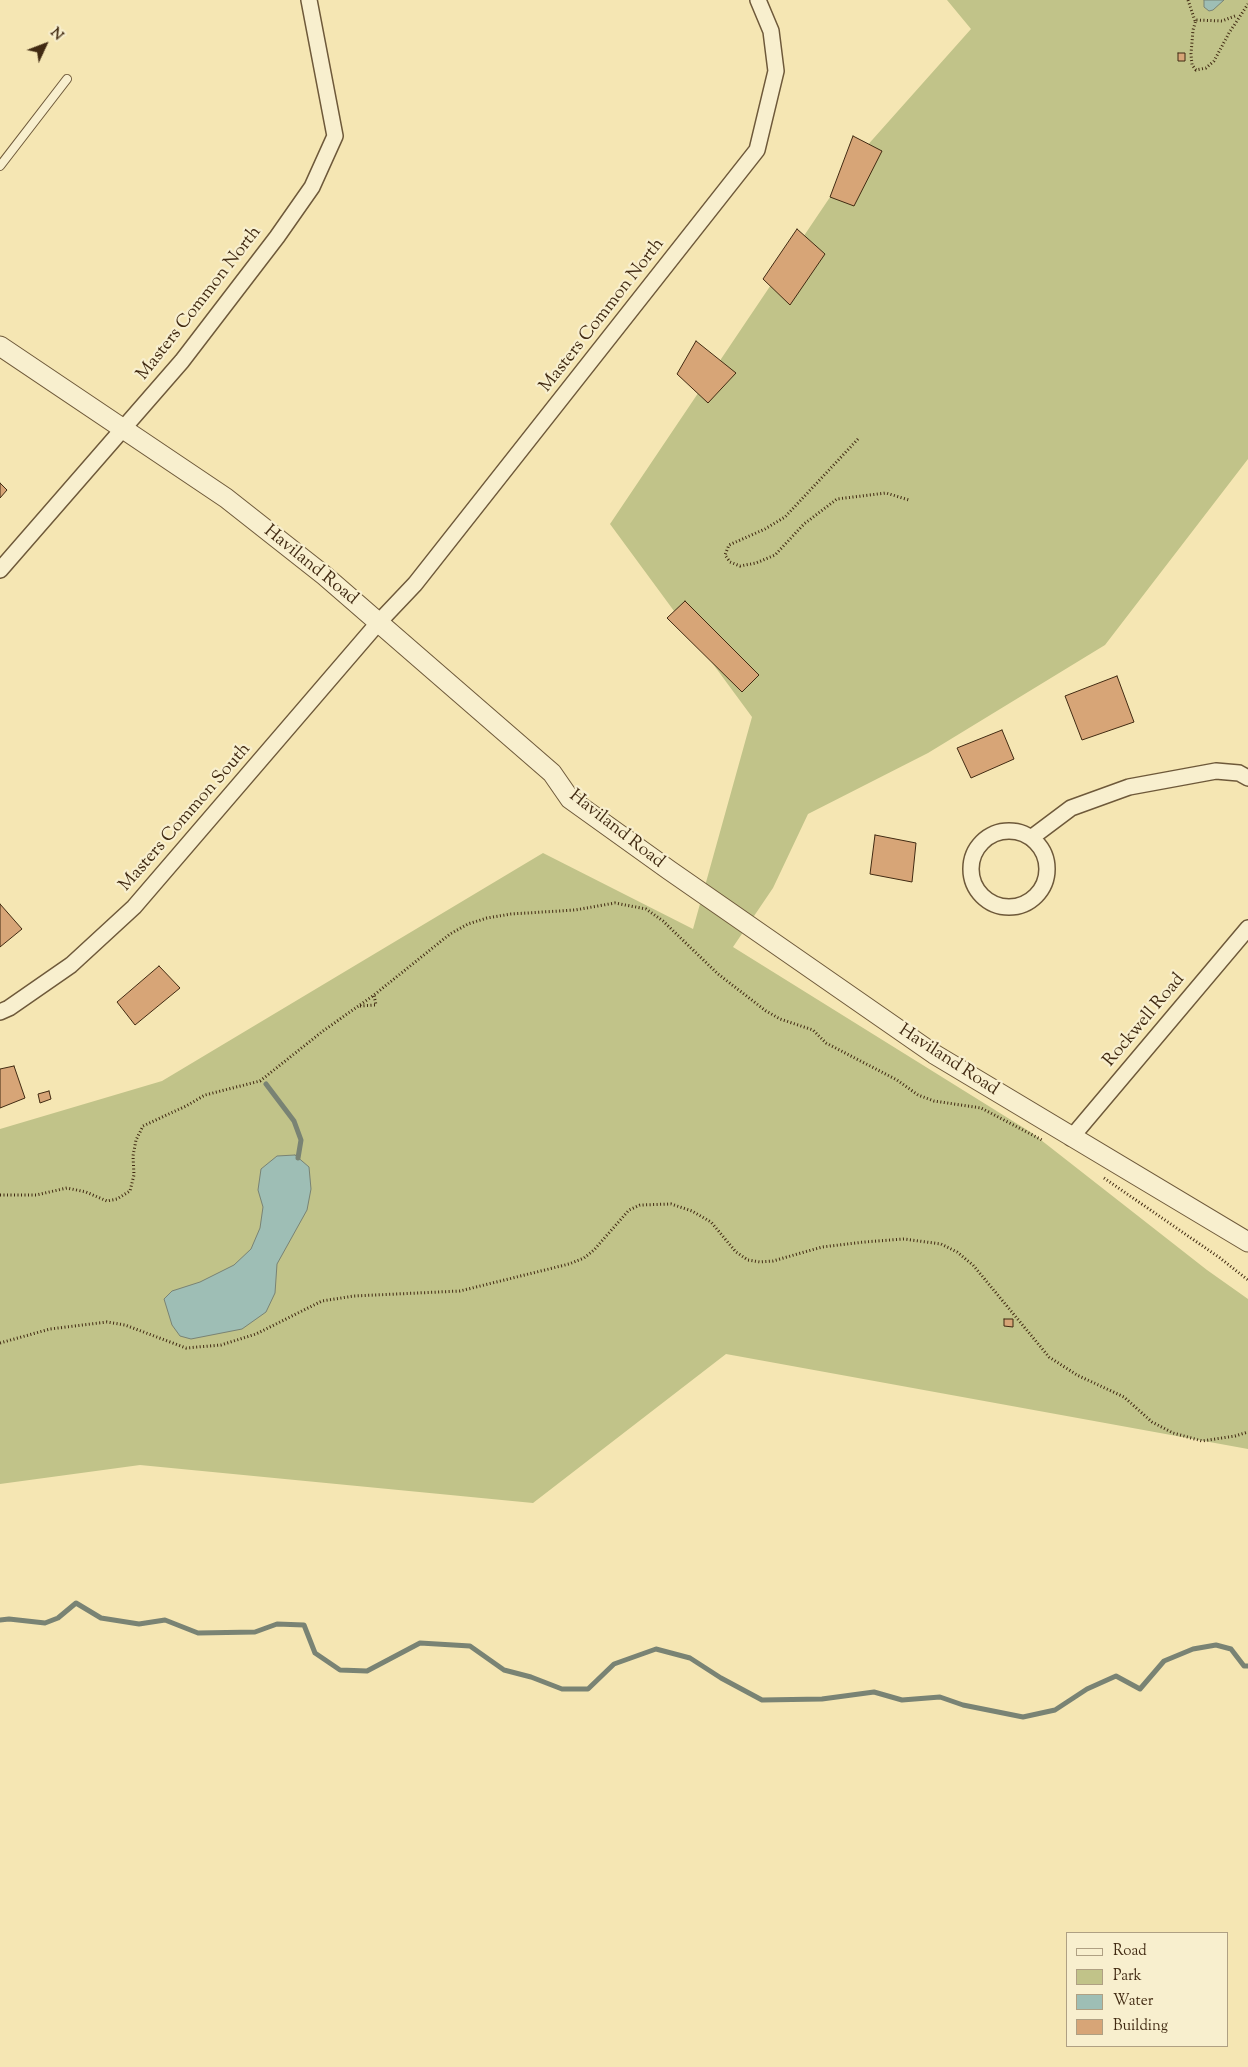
<!DOCTYPE html>
<html>
<head>
<meta charset="utf-8">
<style>
  body { margin:0 }
  #map { position:relative; width:1248px; height:2067px; overflow:hidden; background:#f5e6b3; font-family:"Sorts Mill Goudy",serif }
  canvas { display:block }
  .legend { position:absolute; left:1066px; top:1932px; width:162px; height:115px; box-sizing:border-box; background:#f8efce; border:1px solid #afa083; margin:0; padding:6px 9px; list-style:none; font-size:15px; color:#412a12 }
  .legend li { display:flex; align-items:center; gap:10px; height:25px }
  .legend b { width:25px; border:1px solid #afa083 }
  .north { position:absolute; left:20px; top:20px; width:50px; height:50px; -webkit-text-stroke:4px #f8efce; paint-order:stroke; rotate:47deg; font-size:14px; font-weight:700; line-height:20px; text-align:center; color:#412a12 }
  .north::after { content:''; display:block; margin:auto; width:18px; height:22px; background:#412a12; clip-path:polygon(50% 0,100% 100%,50% 72%,0 100%) }
</style>
</head>
<body>
<div id="map">
<canvas width="1248" height="2067"></canvas>
<ul class="legend">
<li><b style="height:6px;background:#f8efce"></b>Road</li>
<li><b style="height:14px;background:#c1c389"></b>Park</li>
<li><b style="height:14px;background:#9ebeb5"></b>Water</li>
<li><b style="height:14px;background:#d7a577"></b>Building</li>
</ul>
<div class="north">N</div>
</div>
<script>
const g = document.querySelector('canvas').getContext('2d');
g.lineJoin = 'round';
function fill(path, color) { g.fillStyle = color; g.fill(path, 'evenodd'); }
const poly = rows => new Path2D(rows.map(r => 'M' + r).join(''));
function trace(path, color, width, dash) { g.strokeStyle = color; g.lineWidth = width; g.lineCap = dash ? 'butt' : 'round'; g.setLineDash(dash || []); g.stroke(path); }
function label(font, color, halo, rows, align = 'center') {
  g.font = font + ' "Sorts Mill Goudy",serif'; g.lineWidth = 4.5; g.setLineDash([]); g.textBaseline = 'middle'; g.strokeStyle = halo; g.fillStyle = color; for (const [text, x, y, turn = 0] of rows) {
    g.save(); g.translate(x, y); g.rotate((+turn || 0) * Math.PI / 180); g.textAlign = isNaN(turn) ? turn : align; if (halo) g.strokeText(text, 0, 0); g.fillText(text, 0, 0); g.restore();
  }
}
const green = poly([
  [947,0,1248,0,1248,459,1105,645,928,753,808,814,773,888,733,947,1032,1133,1207,1270,1248,1299,1248,1449,726,1354,533,1503,140,1465,0,1484,0,1129,162,1081,543,853,693,929,752,717,610,524,857,157,971,29]
]);
const water = poly([
  [1204,0,1224,0,1213,10,1209,11,1204,7,1204,0],
  [295,1155,309,1167,311,1189,307,1210,277,1264,275,1293,266,1312,242,1329,191,1339,180,1336,172,1325,164,1299,172,1291,200,1282,234,1265,251,1249,260,1228,263,1207,258,1190,261,1169,277,1156,295,1155]
]);
const stream = poly([
  [266,1084,294,1121,301,1140,298,1158],
  [0,1620,9,1619,45,1623,58,1618,76,1603,101,1618,139,1624,165,1620,198,1633,255,1632,277,1624,304,1625,315,1653,340,1670,367,1671,420,1643,470,1646,504,1670,531,1677,562,1689,588,1689,614,1664,656,1649,690,1658,721,1678,762,1700,822,1699,874,1692,902,1700,940,1697,963,1705,1023,1717,1055,1710,1087,1689,1116,1676,1140,1689,1164,1661,1193,1649,1216,1645,1231,1649,1244,1666,1248,1666]
]);
const building = poly([
  [1178,53,1185,53,1185,61,1178,61,1178,53],
  [853,136,882,151,854,206,830,197,853,136],
  [797,229,825,254,790,305,763,279,797,229],
  [696,341,736,373,708,403,677,374,696,341],
  [0,483,7,490,0,498,0,483],
  [685,601,759,675,742,692,667,618,685,601],
  [1117,676,1134,722,1082,740,1065,696,1117,676],
  [1002,730,1014,759,971,778,957,748,1002,730],
  [875,835,916,843,912,882,870,874,875,835],
  [0,904,22,929,0,947,0,904],
  [159,966,180,988,135,1025,117,1002,159,966],
  [14,1066,25,1098,0,1108,0,1069,14,1066],
  [49,1091,51,1099,40,1103,38,1094,49,1091],
  [1004,1319,1013,1319,1013,1327,1004,1326,1004,1319]
]);
const path = poly([
  [1188,0,1195,21],
  [1235,16,1222,21,1196,20,1193,30,1191,54,1192,65,1196,70,1206,68,1214,61,1229,33,1248,4],
  [858,439,785,517,765,529,729,545,725,555,730,562,740,566,756,563,775,555,804,524,837,499,886,493,909,500],
  [360,1006,376,1005,374,995],
  [1104,1178,1220,1258,1248,1280],
  [0,1195,36,1195,67,1188,86,1192,107,1201,117,1199,130,1191,134,1175,133,1156,136,1140,143,1126,186,1106,205,1095,260,1081,323,1031,374,995,450,934,468,924,487,918,511,914,575,910,615,903,646,909,663,921,718,974,766,1011,780,1019,813,1030,826,1043,897,1080,918,1095,934,1101,981,1108,1042,1140],
  [0,1343,50,1329,107,1322,125,1325,186,1348,221,1345,256,1334,322,1301,354,1296,460,1291,569,1264,584,1258,594,1250,629,1210,640,1205,671,1204,692,1211,711,1222,736,1252,748,1260,760,1262,773,1261,822,1247,864,1242,904,1239,941,1244,957,1252,973,1265,1049,1357,1077,1375,1124,1397,1152,1422,1173,1433,1202,1441,1235,1436,1248,1432]
]);
const service = poly([
  [0,166,67,79]
]);
const minor = poly([
  [0,570,182,361,277,237,312,187,335,136,309,0],
  '971 869a38 38 0 1 1 76 0a38 38 0 1 1-76 0Z',
  [1031,838,1071,808,1129,787,1216,771,1239,773,1248,778],
  [0,1012,9,1008,71,965,134,907,378,623,415,584,757,150,776,71,771,31,758,0],
  [1071,1138,1248,928]
]);
const tertiary = poly([
  [0,346,226,498,325,576,552,773,570,799,669,870,934,1054,1248,1242]
]);
const streetNames = [
  ["Masters Common North",200,304,-52],
  ["Masters Common North",603,316,-52],
  ["Haviland Road",310,566,39],
  ["Masters Common South",186,818,-49],
  ["Haviland Road",616,830,38],
  ["Rockwell Road",1145,1021,-50],
  ["Haviland Road",948,1061,33]
];
fill(green, '#c1c389');
fill(water, '#9ebeb5');
trace(water, '#798374', 1);
trace(stream, '#798374', 5);
fill(building, '#d7a577');
trace(building, '#412a12', 1);
trace(service, '#6e593a', 10);
trace(minor, '#6e593a', 18);
trace(tertiary, '#6e593a', 21);
trace(path, '#412a12', 3, [1, 2.5]);
trace(service, '#f8efce', 8);
trace(minor, '#f8efce', 15);
trace(tertiary, '#f8efce', 19);
label('18px', '#412a12', '#f8efce', streetNames);
</script>
</body>
</html>
